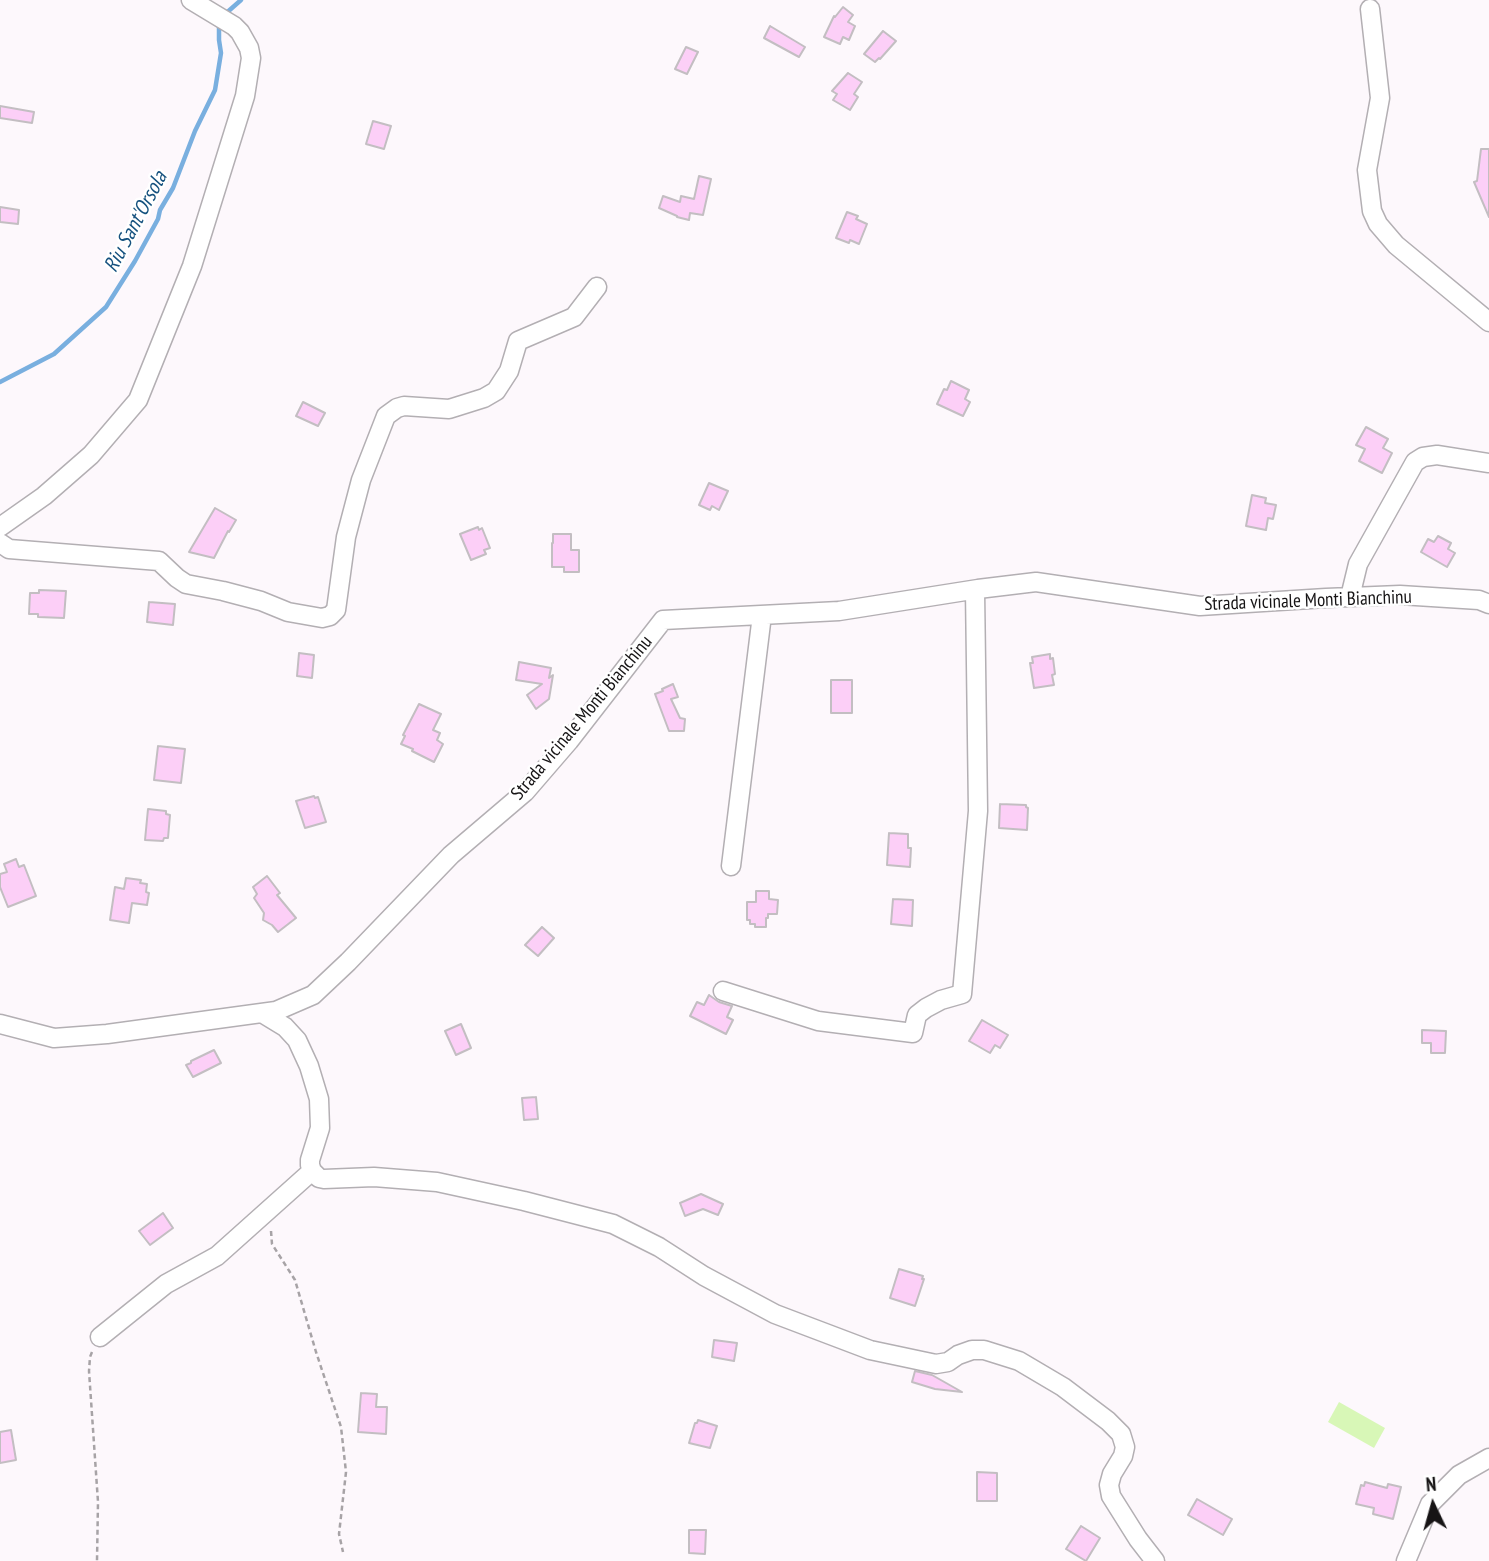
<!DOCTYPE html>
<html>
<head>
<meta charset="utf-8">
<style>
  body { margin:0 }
  #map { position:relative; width:1489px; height:1561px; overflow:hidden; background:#fdf8fc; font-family:"PT Sans Narrow",sans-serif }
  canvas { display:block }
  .north { position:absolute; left:1398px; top:1470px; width:70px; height:70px; -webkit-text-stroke:5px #fff; paint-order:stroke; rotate:355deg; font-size:19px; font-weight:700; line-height:28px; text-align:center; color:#161415 }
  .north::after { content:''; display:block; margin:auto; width:24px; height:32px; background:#161415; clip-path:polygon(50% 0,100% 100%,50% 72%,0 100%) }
</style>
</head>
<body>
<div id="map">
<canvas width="1489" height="1561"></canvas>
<div class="north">N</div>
</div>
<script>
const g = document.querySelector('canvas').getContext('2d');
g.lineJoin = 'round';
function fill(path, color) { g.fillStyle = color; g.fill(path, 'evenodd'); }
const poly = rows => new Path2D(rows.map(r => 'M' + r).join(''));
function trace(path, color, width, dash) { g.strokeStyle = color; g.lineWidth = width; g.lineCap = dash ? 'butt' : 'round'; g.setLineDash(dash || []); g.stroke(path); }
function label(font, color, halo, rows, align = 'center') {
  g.font = font + ' "PT Sans Narrow",sans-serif'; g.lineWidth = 5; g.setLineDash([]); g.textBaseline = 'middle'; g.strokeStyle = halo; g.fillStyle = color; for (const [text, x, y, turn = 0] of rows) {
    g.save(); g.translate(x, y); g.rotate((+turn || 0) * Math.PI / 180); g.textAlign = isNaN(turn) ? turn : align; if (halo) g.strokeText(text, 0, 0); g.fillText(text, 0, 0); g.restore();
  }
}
const green = poly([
  [1339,1402,1385,1428,1374,1448,1328,1422]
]);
const stream = poly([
  [224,15,241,0],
  [0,382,54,354,106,307,135,261,158,219,160,210,173,188,195,131,215,90,221,53,219,40,219,24]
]);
const building = poly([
  [843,7,853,15,848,22,855,26,849,40,843,37,840,44,824,37,834,16,835,17,843,7],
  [770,26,805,47,799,57,764,38,770,26],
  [883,31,896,41,880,59,879,58,875,62,864,54,883,31],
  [686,47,698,52,687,74,675,69,686,47],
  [848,73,862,82,854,94,858,97,850,110,833,100,837,94,832,91,848,73],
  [0,106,34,112,32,123,0,118,0,106],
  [373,121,391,126,384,149,366,144,373,121],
  [1481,149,1489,149,1489,217,1474,182,1477,181,1481,149],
  [699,176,711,179,703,215,690,213,689,220,677,217,677,216,659,208,663,196,680,202,681,196,694,199,699,176],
  [0,207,19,210,18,224,0,222,0,207],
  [847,212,858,216,856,219,867,224,859,244,850,240,849,243,836,238,847,212],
  [951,381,969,390,965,399,970,402,963,416,937,404,944,389,947,390,951,381],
  [303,402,325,413,318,426,296,416,303,402],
  [1366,427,1388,439,1383,448,1392,453,1382,473,1359,461,1365,449,1356,445,1366,427],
  [709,483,728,491,719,510,712,506,710,510,699,505,709,483],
  [1252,495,1266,498,1265,503,1276,505,1273,519,1268,518,1266,530,1246,526,1252,495],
  [215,508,236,520,229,532,228,531,214,558,189,552,215,508],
  [478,527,479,530,482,528,490,548,484,550,486,554,471,560,460,534,478,527],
  [553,534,571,534,571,550,579,550,579,572,564,572,564,567,552,567,552,543,553,543,553,534],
  [1438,536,1451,543,1448,549,1455,553,1447,567,1421,552,1428,539,1434,542,1438,536],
  [39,590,66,591,64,618,38,617,38,614,29,614,30,593,39,593,39,590],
  [149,602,175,604,173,625,147,622,149,602],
  [299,653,314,655,312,678,297,676,299,653],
  [1050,654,1050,659,1053,658,1055,674,1052,675,1054,685,1034,688,1030,663,1033,663,1032,657,1050,654],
  [519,662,551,668,549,678,553,675,549,699,536,709,527,695,542,684,516,680,519,662],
  [831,680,852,680,852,713,831,713,831,680],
  [673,684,678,697,671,699,680,718,685,719,684,731,669,731,655,694,663,691,662,689,673,684],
  [419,704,441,714,433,730,440,733,437,740,443,744,434,762,412,751,413,749,401,744,405,736,403,735,419,704],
  [158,746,185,749,181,783,154,780,158,746],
  [314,796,315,798,318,797,326,822,305,828,296,801,314,796],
  [1000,804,1026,805,1026,807,1028,808,1027,830,999,828,1000,804],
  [148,809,166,811,166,814,170,815,168,838,164,838,163,841,145,840,148,809],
  [889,833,908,834,908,848,911,848,910,867,887,865,889,833],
  [16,859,19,867,24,865,36,896,8,907,0,887,0,874,7,872,4,864,16,859],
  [267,876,280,893,277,895,296,918,278,932,272,925,263,920,264,913,254,898,257,894,253,887,267,876],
  [126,878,141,880,140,883,147,884,146,892,149,893,147,905,132,903,129,923,110,920,115,887,124,889,126,878],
  [756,891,769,891,769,899,778,900,777,914,768,914,768,918,766,918,766,927,755,927,755,924,750,924,750,920,747,920,747,902,756,902,756,891],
  [893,899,913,900,912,926,891,924,893,899],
  [542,927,554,938,538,956,525,945,542,927],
  [709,995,719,1002,732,1006,727,1017,733,1020,726,1034,690,1016,697,1002,704,1005,709,995],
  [982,1020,1008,1035,1000,1048,995,1045,990,1053,969,1041,982,1020],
  [461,1024,471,1048,456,1055,445,1031,461,1024],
  [1422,1030,1446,1031,1445,1053,1431,1053,1431,1043,1422,1043,1422,1030],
  [214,1050,221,1063,193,1077,186,1065,191,1063,191,1061,214,1050],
  [536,1097,538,1119,524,1120,522,1098,536,1097],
  [701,1194,723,1204,718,1215,703,1209,685,1216,680,1203,701,1194],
  [163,1213,173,1228,150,1245,139,1231,163,1213],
  [899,1269,923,1276,922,1279,924,1279,915,1306,890,1298,899,1269],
  [714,1340,737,1343,734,1361,712,1357,714,1340],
  [915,1371,932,1375,962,1392,935,1389,912,1382,915,1371],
  [361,1393,377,1394,376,1407,387,1407,386,1434,358,1432,361,1393],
  [698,1420,717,1426,710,1448,689,1443,695,1423,697,1423,698,1420],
  [11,1430,16,1460,0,1463,0,1432,11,1430],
  [977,1472,997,1473,997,1501,977,1501,977,1472],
  [1365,1482,1387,1488,1388,1484,1401,1487,1393,1519,1373,1514,1374,1508,1356,1504,1361,1485,1364,1486,1365,1482],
  [1197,1499,1232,1519,1223,1535,1188,1515,1197,1499],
  [1081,1526,1100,1538,1086,1561,1066,1549,1081,1526],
  [689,1530,706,1530,705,1554,689,1553,689,1530]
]);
const path = poly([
  [271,1231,272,1244,295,1280,316,1352,341,1427,346,1472,339,1534,343,1552],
  [92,1352,90,1357,89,1371,98,1502,97,1561]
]);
const minor = poly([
  [1370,9,1380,98,1367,170,1372,211,1378,224,1396,245,1489,322],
  [0,527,44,496,91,455,138,400,192,266,245,96,251,58,249,48,240,32,234,26,191,0],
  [0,543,9,549,159,561,177,578,186,584,223,591,261,601,288,612,322,618,330,616,336,610,346,537,361,480,386,416,397,408,404,406,449,409,484,398,496,391,509,371,518,341,574,317,597,287],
  [1350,597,1358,564,1415,462,1423,457,1437,455,1489,463],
  [731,866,762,615],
  [723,991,818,1021,913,1033,917,1015,926,1008,941,1000,962,994,978,811,975,590],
  [262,1013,285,1027,297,1040,309,1066,319,1099,320,1128,310,1160,310,1165,312,1171,319,1178,324,1179,374,1177,437,1182,524,1201,613,1224,659,1247,704,1276,775,1314,870,1350,936,1364,948,1362,958,1355,972,1350,984,1350,1019,1361,1063,1387,1108,1421,1121,1434,1125,1447,1123,1456,1112,1474,1109,1485,1111,1496,1138,1539,1155,1561],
  [0,1024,54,1038,107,1034,276,1011,313,995,348,962,451,855,525,792,569,741,663,620,839,611,978,589,1036,582,1200,606,1326,598,1400,595,1479,600,1489,604],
  [100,1337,166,1284,217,1256,312,1171],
  [1406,1561,1430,1504,1459,1475,1489,1458]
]);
const streetNames = [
  ["Strada vicinale Monti Bianchinu",1308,601,-2],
  ["Strada vicinale Monti Bianchinu",582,718,-50]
];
const waterNames = [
  ["Riu Sant'Orsola",136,222,-62]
];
fill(green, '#d8f7b7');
trace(stream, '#79afdf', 4.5);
fill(building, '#fccff7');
trace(building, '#c3bec2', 2);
trace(minor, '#b3afb3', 21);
trace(path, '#a7a3a6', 2.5, [5, 3.5]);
trace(minor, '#fff', 18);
label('19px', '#161415', '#fff', streetNames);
label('italic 21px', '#16527f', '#fff', waterNames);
</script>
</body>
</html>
